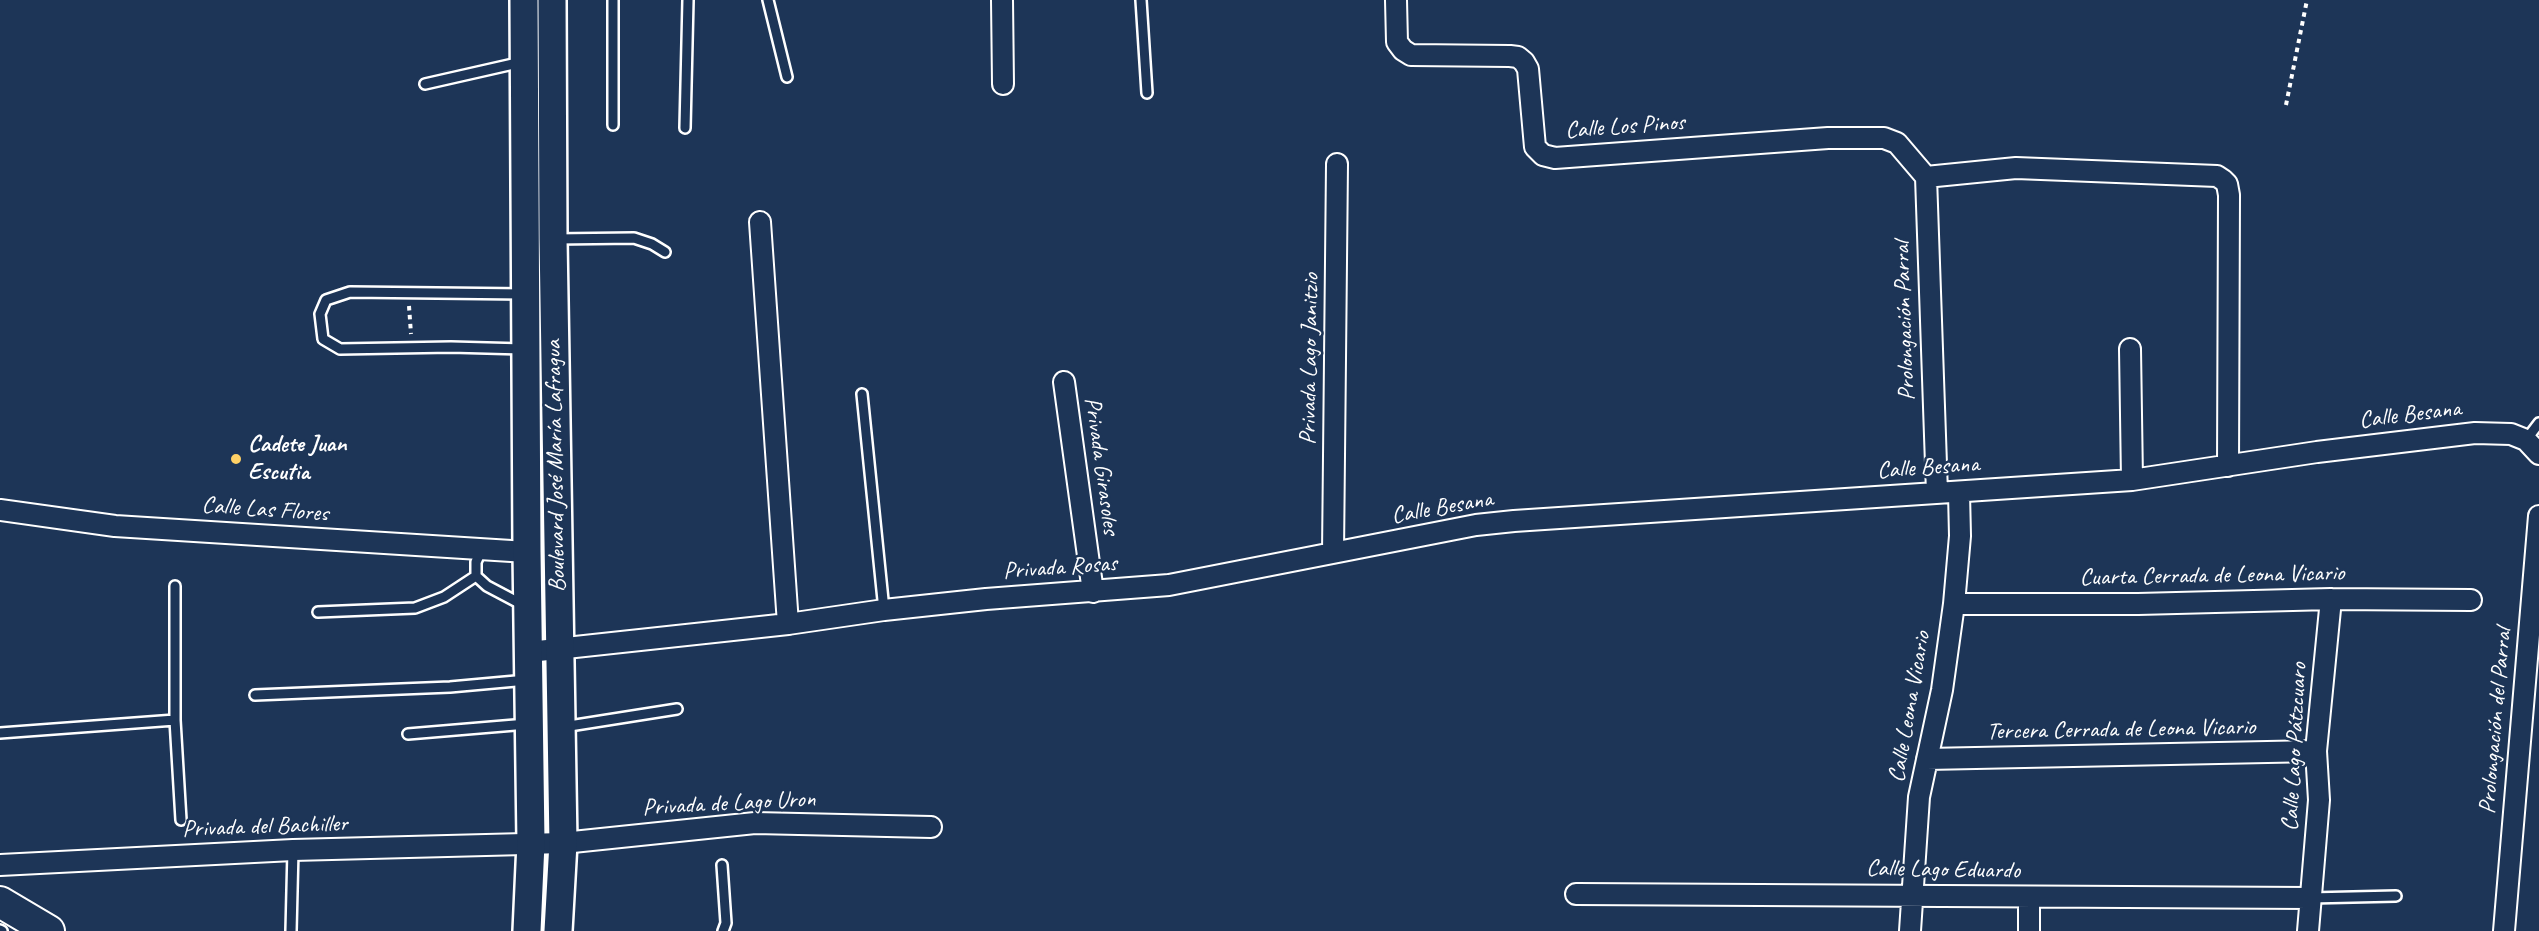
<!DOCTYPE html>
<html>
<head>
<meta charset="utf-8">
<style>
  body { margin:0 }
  canvas { display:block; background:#1d3557 }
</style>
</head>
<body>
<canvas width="2539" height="931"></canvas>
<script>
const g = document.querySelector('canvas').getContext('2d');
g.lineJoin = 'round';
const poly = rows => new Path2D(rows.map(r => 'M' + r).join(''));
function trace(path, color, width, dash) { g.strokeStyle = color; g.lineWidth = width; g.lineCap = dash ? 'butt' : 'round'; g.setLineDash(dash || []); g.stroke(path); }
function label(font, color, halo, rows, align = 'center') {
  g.font = font + ' Caveat,sans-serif'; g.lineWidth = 5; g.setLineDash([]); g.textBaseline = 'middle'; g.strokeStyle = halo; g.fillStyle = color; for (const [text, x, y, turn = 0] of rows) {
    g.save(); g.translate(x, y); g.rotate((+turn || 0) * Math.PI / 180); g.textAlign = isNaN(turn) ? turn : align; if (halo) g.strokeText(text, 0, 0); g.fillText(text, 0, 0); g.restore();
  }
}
const path = poly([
  [2286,105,2307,0],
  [409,306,411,334]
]);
const service = poly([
  [613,0,613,125],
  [768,0,787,77],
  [1141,0,1147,93],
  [425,84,522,62],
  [685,128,688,0],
  [555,239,634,238,652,244,665,252],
  [523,349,451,347,340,349,323,339,320,314,326,300,350,292,524,294],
  [862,394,884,610],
  [2526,440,2539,423],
  [482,549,476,562,476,576,487,586,523,605],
  [175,586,175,720],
  [318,612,415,608,444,597,476,576],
  [255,695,450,687,527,680],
  [563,727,677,709],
  [0,733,175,720,181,820],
  [408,734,527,724],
  [722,865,726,923,723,931],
  [2310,898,2396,896],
  [0,930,2,931],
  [291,931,293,850]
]);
const minor = poly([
  [1002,0,1003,84],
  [1396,0,1397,42,1403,50,1411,55,1510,56,1518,57,1524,62,1528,69,1535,147,1543,155,1555,158,1828,138,1884,138,1897,143,1926,177,1937,493],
  [1926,177,2016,168,2217,176,2223,180,2227,184,2229,195,2228,466],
  [760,222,788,624],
  [2130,349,2132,480],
  [1064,382,1093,592],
  [0,510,115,526,527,552],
  [1333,553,1337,164],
  [1954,604,2138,604,2331,599,2471,600],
  [529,652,788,624,884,610,986,599,1169,585,1476,525,1514,521,2132,480,2317,452,2475,433,2511,434,2526,440,2539,454],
  [1927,759,2316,751],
  [0,865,293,850,563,843,755,823,931,827],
  [1576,894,2310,898],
  [2029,897,2029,931],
  [1910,931,1919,797,1942,690,1954,604,1960,536,1959,493],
  [2308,931,2319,800,2316,751,2331,599],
  [2504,931,2539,516]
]);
const secondary = poly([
  [524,0,527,552,531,843,527,931],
  [552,0,553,239,563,843,558,931]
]);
const primary = poly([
  [0,902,49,931]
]);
const markers = [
  [236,459,6,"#ffd166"]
];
const streetNames = [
  ["Calle Los Pinos",1625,127,-4],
  ["Prolongación Parral",1905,321,-92],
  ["Privada Lago Janitzio",1310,359,-89],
  ["Calle Besana",2410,415,-7],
  ["Boulevard José María Lafragua",556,466,-91],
  ["Privada Girasoles",1101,466,82],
  ["Calle Besana",1928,468,-4],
  ["Calle Besana",1442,508,-10],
  ["Calle Las Flores",265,510,4],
  ["Privada Rosas",1060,568,-4],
  ["Cuarta Cerrada de Leona Vicario",2212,576,-1],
  ["Calle Leona Vicario",1910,707,-80],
  ["Prolongación del Parral",2496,721,-85],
  ["Tercera Cerrada de Leona Vicario",2121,730,-1],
  ["Calle Lago Pátzcuaro",2295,747,-87],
  ["Privada de Lago Uron",729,804,-3],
  ["Privada del Bachiller",265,827,-2],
  ["Calle Lago Eduardo",1943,870,1]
];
const poiNames = [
  ["Cadete Juan",248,445],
  ["Escutia",248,473]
];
trace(service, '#fff', 14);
trace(minor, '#fff', 24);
trace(secondary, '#fff', 32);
trace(primary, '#fff', 34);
trace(path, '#fff', 4, [4.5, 4.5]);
trace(service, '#1d3557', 9);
trace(minor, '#1d3557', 20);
trace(secondary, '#1d3557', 27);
trace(primary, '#1d3557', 30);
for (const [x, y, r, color] of markers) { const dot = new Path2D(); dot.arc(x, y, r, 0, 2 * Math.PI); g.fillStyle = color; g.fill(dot); trace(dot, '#1d3557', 2); }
label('24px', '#fff', '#1d3557', streetNames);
label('bold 24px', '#fff', '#1d3557', poiNames, 'left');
</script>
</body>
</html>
